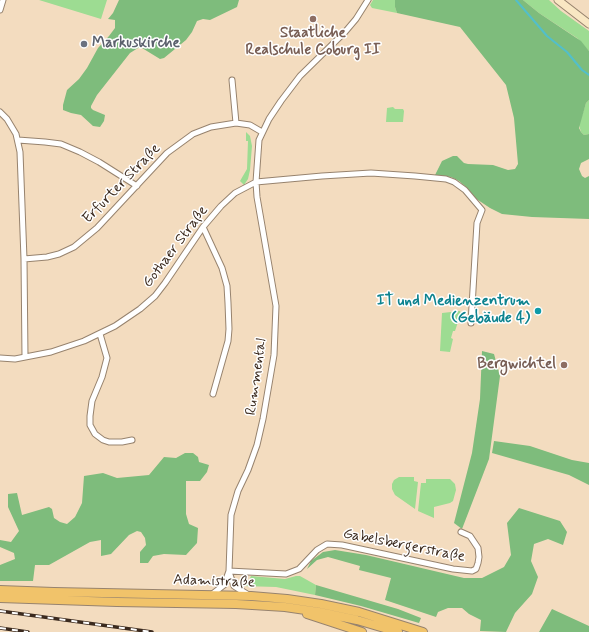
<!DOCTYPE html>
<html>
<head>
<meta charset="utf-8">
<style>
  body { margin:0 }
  canvas { display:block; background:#f3dcbf }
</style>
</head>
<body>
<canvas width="589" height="632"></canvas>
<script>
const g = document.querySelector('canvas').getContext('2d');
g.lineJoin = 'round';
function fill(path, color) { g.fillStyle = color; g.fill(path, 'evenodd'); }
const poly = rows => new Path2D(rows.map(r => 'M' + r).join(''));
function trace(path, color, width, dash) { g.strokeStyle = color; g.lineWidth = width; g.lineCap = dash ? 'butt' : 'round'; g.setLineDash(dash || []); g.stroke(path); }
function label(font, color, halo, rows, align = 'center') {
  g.font = font + ' Mynerve,sans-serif'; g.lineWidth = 3; g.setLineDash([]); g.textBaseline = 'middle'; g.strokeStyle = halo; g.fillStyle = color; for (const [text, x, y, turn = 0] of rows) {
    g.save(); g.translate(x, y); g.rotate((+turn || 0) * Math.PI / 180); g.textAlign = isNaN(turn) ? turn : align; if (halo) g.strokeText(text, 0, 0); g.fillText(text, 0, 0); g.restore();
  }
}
const green = poly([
  [39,0,107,0,101,19],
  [373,0,395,0,395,7,397,13,372,8,370,5],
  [523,0,549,0,561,11,589,31,589,51,577,38,539,13],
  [589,100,589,134,584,135,581,132,579,125,586,103],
  [393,107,395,109,403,109,404,111,403,122,386,122,387,108],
  [246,132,250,136,252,146,250,170,248,179,244,185,240,181,247,169,248,141,246,141],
  [460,311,461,313,455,331,453,331,451,338,453,339,450,352,440,351,442,313],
  [399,477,414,477,414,481,418,482,415,509,395,495,392,489,392,484,394,480],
  [426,479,450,479,455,484,456,490,453,501,450,503,434,507,434,518,418,511,421,483,426,483],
  [251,576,285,579,296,576,300,576,316,585,315,595,276,587,242,586,240,579,249,580]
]);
const forest = poly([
  [119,0,239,0,237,7,210,20,203,19,197,21,192,32,186,40,164,58,160,59,142,48,138,48,130,53,97,95,91,106,91,108,93,110,105,115,104,121,100,127,93,126,81,115,71,113,63,110,63,105,67,90,79,79,87,68,98,48,109,36,115,28,115,20,108,19,113,13],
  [395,0,523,0,539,13,581,41,589,51,589,100,586,103,579,128,581,132,584,135,589,134,589,159,581,163,579,169,582,176,585,178,589,176,589,219,532,217,502,214,490,208,472,196,466,187,459,181,451,177,435,175,442,161,453,156,457,156,464,163,468,164,493,165,508,170,515,169,518,164,514,118,506,85,460,27,397,13,395,7],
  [482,351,494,354,500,376,489,459,462,529,454,523,472,453,480,399],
  [494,441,530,446,572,460,589,463,589,485,569,475,492,453],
  [185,453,193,453,198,457,199,462,209,465,207,472,200,481,186,481,186,514,189,524,198,528,197,543,186,555,164,554,153,556,148,563,140,563,140,552,146,545,145,538,141,532,137,531,129,535,111,554,101,556,101,540,90,542,49,565,35,565,33,581,0,581,0,565,15,559,14,553,0,547,0,540,11,542,19,531,8,507,8,494,17,493,22,515,49,507,52,509,54,518,60,522,67,524,75,517,82,503,84,476,103,473,117,478,149,475,164,457,176,458],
  [519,508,560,521,567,532,563,545,548,539,534,544,531,561,538,577,532,594,515,613,506,632,480,631,481,620,469,614,462,608,448,608,438,612,436,617,385,600,391,578,359,570,360,566,328,557,317,560,307,569,311,561,323,552,335,550,366,555,464,578,482,578,504,567,511,555,507,523],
  [316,585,398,609,421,618,419,623,361,606,315,595],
  [552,609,589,626,589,632,539,632]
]);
const stream = poly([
  [516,0,547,36,567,52,582,70,589,75]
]);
const minor = poly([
  [0,10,3,0],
  [232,80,236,123],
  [0,112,7,119,16,134,20,152,24,259,25,357],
  [18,140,45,142,61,144,80,152,99,162,137,186],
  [203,227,222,268,227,286,228,303,229,329,228,341,213,394],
  [24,259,47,257,59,254,74,247,97,228,167,153,193,134,211,127,236,123,250,125,262,132],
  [100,334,107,358,102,377,92,401,90,416,90,425,95,434,103,440,109,442,122,442,132,440],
  [0,358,15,359,51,352,84,341,115,326,140,309,155,296,165,283,203,227,221,206,235,193,256,182,322,176,371,173,415,176,446,179,454,182,465,190,482,210,477,223,471,323],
  [229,571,286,574,299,569,317,550,327,544,342,545,453,569,472,571,476,569,478,563,479,557,478,548,470,536,461,532],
  [229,572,234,586,247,594],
  [211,595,224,585,229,571,231,515,238,491,248,470,257,445,263,419,274,355,276,306,257,197,256,182,259,140,269,119,281,101,300,76,345,32,356,19,368,0]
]);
const secondary = poly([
  [558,0,589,24]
]);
const trunk = poly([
  [0,590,54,592,251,596,287,599,321,604,359,612,423,632],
  [0,598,117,602,236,604,285,607,319,612,357,620,398,632],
  [307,614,362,632]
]);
const rail = poly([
  [0,611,152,632],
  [0,628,28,632]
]);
const markers = [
  [313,19,4,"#8d6e63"],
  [84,44,4,"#6b7280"],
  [538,311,4,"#0f9aa8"],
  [564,365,4,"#8d6e63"]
];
const educationNames = [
  ["Staatliche",313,34],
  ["Realschule Coburg II",313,51],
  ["Bergwichtel",556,365,"right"]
];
const worshipNames = [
  ["Markuskirche",92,44]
];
const streetNames = [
  ["Erfurter Straße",122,184,-46],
  ["Gothaer Straße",176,247,-53],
  ["Rummental",257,377,-82],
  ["Gabelsbergerstraße",404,546,11],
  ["Adamistraße",214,582,2]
];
const cultureNames = [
  ["IT und Medienzentrum",530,302],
  ["(Gebäude 4)",530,319]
];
fill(green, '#9ddc92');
fill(forest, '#7ebc7c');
trace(stream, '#52bfcb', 2);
trace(minor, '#97836e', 7);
trace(secondary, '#97836e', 9);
trace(trunk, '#97836e', 10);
trace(minor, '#fff', 5);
trace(secondary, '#f9e7c3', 7);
trace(trunk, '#f1c36a', 8);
trace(rail, '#3b2a1e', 3.5);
trace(rail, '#fff', 2, [6]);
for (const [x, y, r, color] of markers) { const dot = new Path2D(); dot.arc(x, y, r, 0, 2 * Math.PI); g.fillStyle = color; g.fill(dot); trace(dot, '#fff', 1.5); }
label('bold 15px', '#785e54', '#fff', educationNames);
label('bold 15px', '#5b616d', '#fff', worshipNames, 'left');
label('15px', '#3b2a1e', '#fff', streetNames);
label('bold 15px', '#0d838f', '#fff', cultureNames, 'right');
</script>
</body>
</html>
